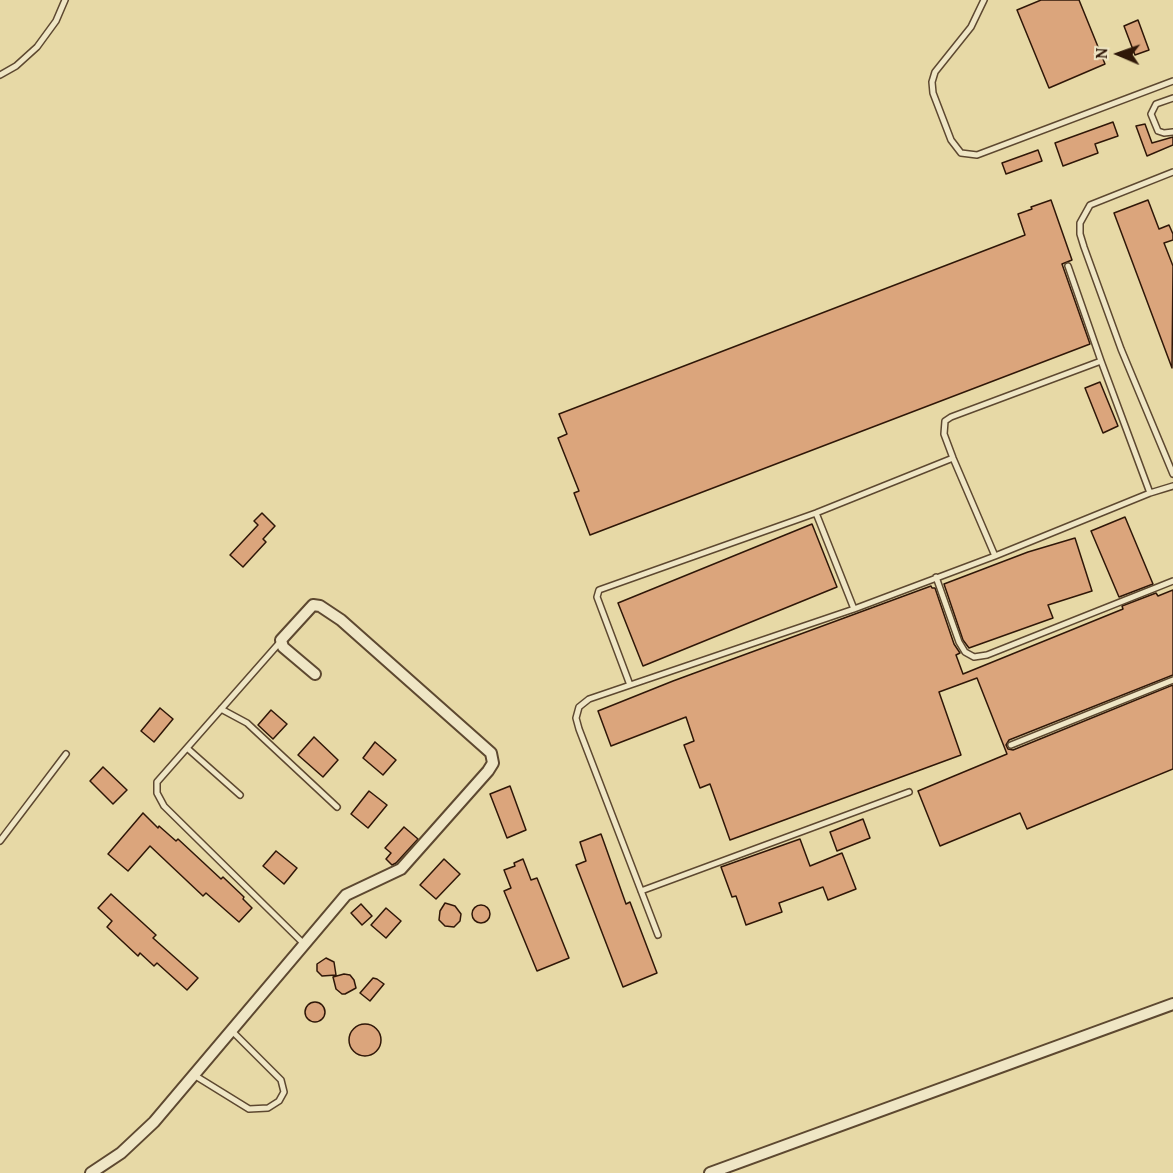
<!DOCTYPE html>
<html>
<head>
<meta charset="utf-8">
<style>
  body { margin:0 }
  #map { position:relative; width:1173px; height:1173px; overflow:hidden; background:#e7d9a6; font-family:"Gentium Book Plus",serif }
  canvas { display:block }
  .north { position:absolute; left:1089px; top:24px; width:60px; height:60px; -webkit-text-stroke:4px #efe6c5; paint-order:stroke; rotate:272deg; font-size:16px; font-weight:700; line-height:24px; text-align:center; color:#2f1708 }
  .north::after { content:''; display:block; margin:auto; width:21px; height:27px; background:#2f1708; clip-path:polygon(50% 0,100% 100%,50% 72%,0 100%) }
</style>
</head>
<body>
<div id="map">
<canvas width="1173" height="1173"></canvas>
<div class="north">N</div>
</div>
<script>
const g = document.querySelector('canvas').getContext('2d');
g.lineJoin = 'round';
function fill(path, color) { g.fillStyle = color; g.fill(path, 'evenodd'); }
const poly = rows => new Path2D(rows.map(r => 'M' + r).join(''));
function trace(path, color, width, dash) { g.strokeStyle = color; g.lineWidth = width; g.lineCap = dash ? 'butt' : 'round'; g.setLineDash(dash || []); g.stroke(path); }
const building = poly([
  [1041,0,1079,0,1105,64,1049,88,1017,10,1041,0],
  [1138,20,1149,50,1135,55,1124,26,1138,20],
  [1113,122,1118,136,1095,144,1098,153,1063,166,1055,143,1113,122],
  [1145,124,1152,143,1173,137,1173,145,1147,156,1136,126,1145,124],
  [1038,150,1042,161,1006,174,1002,163,1038,150],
  [1051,200,1072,260,1062,264,1090,344,590,535,574,493,579,491,558,438,567,434,559,414,1025,235,1018,214,1032,209,1031,207,1051,200],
  [1148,200,1159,229,1169,225,1173,234,1173,240,1164,243,1173,266,1172,368,1114,213,1148,200],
  [1100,382,1118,426,1103,433,1085,388,1100,382],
  [262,513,275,526,263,539,266,542,243,567,230,555,258,525,254,521,262,513],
  [1125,517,1153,584,1119,597,1091,531,1125,517],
  [812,524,837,587,643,666,618,603,812,524],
  [1075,538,1092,591,1048,605,1053,618,969,648,963,640,944,584,1028,552,1075,538],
  [931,586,932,588,935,588,954,644,960,653,956,655,963,674,1123,609,1122,606,1156,593,1158,596,1173,590,1173,675,1009,740,1006,745,1008,749,1013,750,1173,685,1173,769,1027,829,1020,813,940,846,918,791,1007,754,977,678,939,692,961,755,730,840,710,784,700,788,684,745,694,741,686,717,611,746,598,711,673,681,931,586],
  [160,708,173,719,154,742,141,731,160,708],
  [271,710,287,724,273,739,258,725,271,710],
  [314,737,338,760,323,777,298,755,314,737],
  [375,742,396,760,383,775,363,758,375,742],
  [103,767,127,790,113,804,90,781,103,767],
  [510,786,526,830,507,838,490,794,510,786],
  [369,791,387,805,368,828,351,814,369,791],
  [143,813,158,828,159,826,176,841,178,839,221,879,223,877,244,897,243,899,252,908,239,922,206,893,203,896,150,846,128,871,108,854,143,813],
  [863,819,870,838,837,851,830,832,863,819],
  [404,827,418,839,396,863,392,865,386,859,391,853,385,848,404,827],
  [601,834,626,904,630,902,657,973,623,987,576,865,586,861,580,842,601,834],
  [800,839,810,866,842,853,856,889,828,900,823,887,779,903,782,912,746,925,736,896,732,897,721,867,800,839],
  [276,851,297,868,284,884,263,866,276,851],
  [444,859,460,874,436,899,420,885,444,859],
  [523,859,531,880,537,878,569,958,537,971,504,891,511,888,504,870,515,866,514,863,523,859],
  [111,894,156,935,153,938,198,978,187,990,157,963,154,966,140,953,138,956,107,927,112,921,98,908,111,894],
  [445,903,455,906,461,914,460,921,454,927,445,926,439,920,440,911,445,903],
  [361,904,372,916,362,925,351,913,361,904],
  '472 914a9 9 0 1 1 18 0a9 9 0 1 1-18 0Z',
  [386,908,401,921,386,938,371,925,386,908],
  [326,958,334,962,336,975,322,976,317,971,317,964,326,958],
  [344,974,350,975,354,980,356,988,345,994,342,994,336,989,333,977,344,974],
  [373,978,377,979,384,984,370,1001,360,993,373,978],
  '305 1012a10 10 0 1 1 20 0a10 10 0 1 1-20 0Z',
  '349 1040a16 16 0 1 1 32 0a16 16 0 1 1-32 0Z'
]);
const lane = poly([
  [984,0,971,27,935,72,932,82,933,93,951,140,961,153,977,155,1173,81],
  [0,75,16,66,37,47,56,21,65,0],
  [1173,98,1156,104,1151,114,1158,131,1164,133,1173,132],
  [1173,172,1090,205,1080,223,1080,234,1084,247,1121,349,1173,474],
  [1068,266,1101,361,1150,493],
  [816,513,854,609],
  [995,556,953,458,944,434,945,421,951,417,1101,361],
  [936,577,959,642,965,652,974,657,987,655,1173,581],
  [281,641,157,782,157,793,164,806,304,944],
  [630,685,597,597,599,590,816,513,953,458],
  [221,709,247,723,337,807],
  [1011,745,1173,680],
  [187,748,240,795],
  [0,841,66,754],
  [641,891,909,792],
  [658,935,579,729,576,718,579,707,589,699,854,609,995,556,1150,493,1173,486],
  [194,1075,249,1109,268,1108,279,1101,284,1092,281,1080,232,1031]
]);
const street = poly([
  [91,1173,121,1153,154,1122,346,895,401,869,488,771,493,763,491,753,341,620,320,606,313,605,281,640,283,647,315,674],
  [710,1173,1173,1004]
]);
fill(building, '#dba57c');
trace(building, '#2f1708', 1.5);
trace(lane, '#5d4830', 8);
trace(street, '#5d4830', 14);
trace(lane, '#efe6c5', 5);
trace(street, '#efe6c5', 10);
</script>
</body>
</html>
